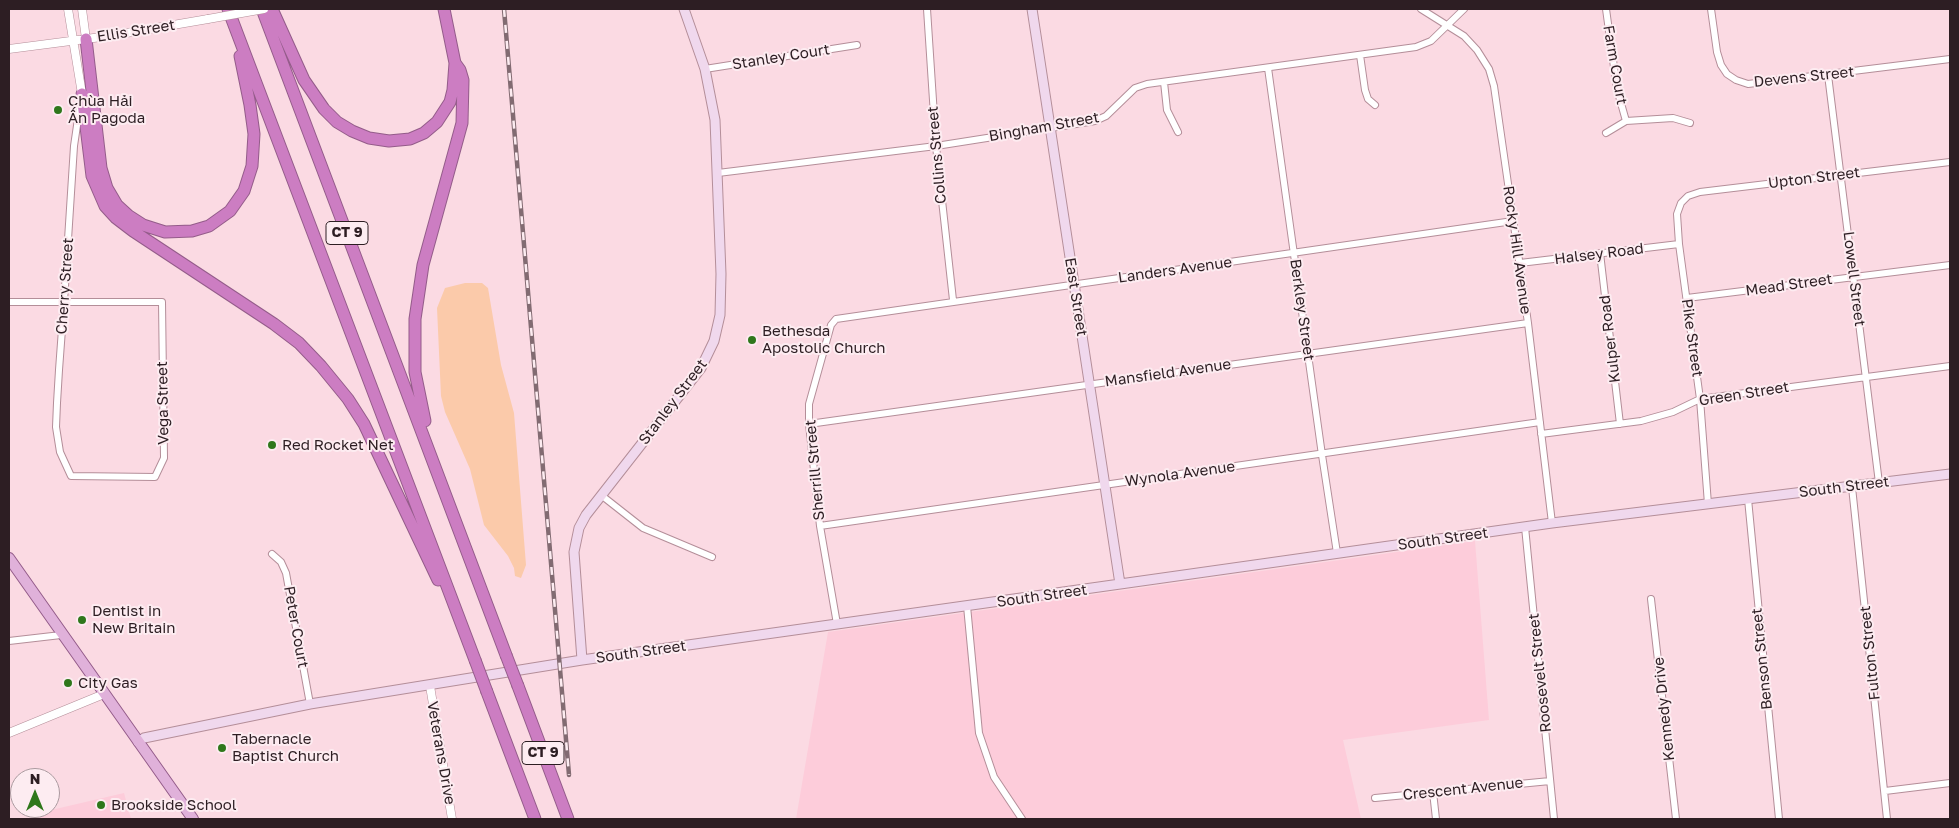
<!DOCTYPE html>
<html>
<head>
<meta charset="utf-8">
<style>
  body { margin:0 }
  #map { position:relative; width:1959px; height:828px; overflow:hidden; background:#fbdae3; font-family:"Golos Text",sans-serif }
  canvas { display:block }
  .frame { position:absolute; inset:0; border:10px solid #2d1e23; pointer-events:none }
  .north { position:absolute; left:10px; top:768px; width:50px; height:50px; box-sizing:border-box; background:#fdecf1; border:1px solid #aa9a9f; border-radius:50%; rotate:0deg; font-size:14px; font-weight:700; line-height:20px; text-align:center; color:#2d1e23 }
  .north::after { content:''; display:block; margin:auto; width:18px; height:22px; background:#2f771b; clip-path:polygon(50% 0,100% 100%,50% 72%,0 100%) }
</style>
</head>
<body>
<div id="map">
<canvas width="1959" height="828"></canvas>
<div class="frame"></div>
<div class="north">N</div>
</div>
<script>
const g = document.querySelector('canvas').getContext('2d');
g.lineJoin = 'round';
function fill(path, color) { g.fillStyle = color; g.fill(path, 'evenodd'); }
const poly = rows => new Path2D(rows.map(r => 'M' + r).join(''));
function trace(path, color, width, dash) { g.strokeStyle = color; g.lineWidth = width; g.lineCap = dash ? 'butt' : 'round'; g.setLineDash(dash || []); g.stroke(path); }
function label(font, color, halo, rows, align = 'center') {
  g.font = font + ' "Golos Text",sans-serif'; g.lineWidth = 4; g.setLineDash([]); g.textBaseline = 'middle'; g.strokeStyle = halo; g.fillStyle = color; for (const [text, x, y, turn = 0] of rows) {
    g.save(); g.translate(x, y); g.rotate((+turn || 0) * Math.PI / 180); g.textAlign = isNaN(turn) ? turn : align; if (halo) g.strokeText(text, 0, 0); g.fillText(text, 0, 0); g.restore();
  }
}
const built = poly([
  [1475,541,1489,720,1343,740,1361,819,796,819,828,632],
  [124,793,131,819,34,819,34,814]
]);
const green = poly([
  [465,283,482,283,488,288,501,365,514,413,526,565,521,578,515,576,514,568,508,556,484,525,470,469,445,412,441,396,437,308,445,288]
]);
const minor = poly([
  [927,9,936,146,953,300],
  [1421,9,1464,36,1477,50,1489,69,1494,86,1528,323,1552,523],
  [1606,9,1617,89,1626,121],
  [1711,9,1717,52,1721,65,1727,74,1736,80,1748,84,1950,59],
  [1360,55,1365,90,1368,99,1375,105],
  [1268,68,1322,455,1337,553],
  [705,69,857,45],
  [1828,75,1879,483],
  [1164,82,1167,110,1178,132],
  [1606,133,1626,121,1673,118,1690,123],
  [718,173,936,146,1095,121,1106,116,1135,88,1147,84,1416,47,1431,41,1464,9],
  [1600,253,1620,424],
  [1520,263,1679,244],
  [1687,298,1950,265],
  [9,302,162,302,164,458,155,477,71,476,60,452,56,427,57,403,59,370,64,302,74,146,80,105],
  [809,424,1528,323],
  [1541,434,1641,421,1673,412,1700,399,1950,366],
  [1852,487,1887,819],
  [601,495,643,528,712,557],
  [1748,499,1779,819],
  [1708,504,1700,399,1679,244,1677,214,1681,203,1688,196,1700,192,1950,162],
  [820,526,1540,422],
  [1525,527,1554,819],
  [272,554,281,562,286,573,310,704],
  [1651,599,1676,819],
  [967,606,979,733,994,777,1022,819],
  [837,624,820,526,809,424,809,404,831,325,836,319,1513,221],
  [9,641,61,635],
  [1885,791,1950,783],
  [1433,792,1436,819],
  [1375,798,1550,781]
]);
const tertiary = poly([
  [68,9,82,94],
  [82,9,86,39],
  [9,49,109,36,208,19],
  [430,686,452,819],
  [9,733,104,694]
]);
const secondary = poly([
  [1032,9,1120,584],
  [582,660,574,552,579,528,586,515,701,368,714,341,720,315,721,274,715,120,705,69,684,9],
  [138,742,144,738,310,704,582,660,1552,523,1950,474]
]);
const primary = poly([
  [9,558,193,819]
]);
const motorway = poly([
  [228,9,475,660],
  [262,9,506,655],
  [272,9,304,80,324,109,337,122,352,131,369,138,389,141,410,139,424,133,437,122,450,102,453,90,455,63,444,9],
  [86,39,101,168,107,188,117,205,129,216,143,225,165,232,192,231,209,226,230,211,244,191,252,166,254,134,250,105,240,56],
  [82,94,92,176,105,206,116,218,133,231,274,324,299,343,321,366,348,399,364,424,438,580],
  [425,421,415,372,415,319,423,265,462,123,463,80,460,70,455,63],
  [518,686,568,819],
  [487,692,535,819]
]);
const rail = poly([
  [504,9,569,775]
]);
const tertiaryBridge = poly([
  [208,19,264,9]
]);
const motorwayBridge = poly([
  [506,655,518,686],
  [475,660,487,692]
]);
const markers = [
  [58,110,5,"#2f771b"],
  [752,340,5,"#2f771b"],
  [272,445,5,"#2f771b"],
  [82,620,5,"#2f771b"],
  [68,683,5,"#2f771b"],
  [222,748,5,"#2f771b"],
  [101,805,5,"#2f771b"]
];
const shields = [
  [347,233,42],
  [543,753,42]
];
const shieldNames = [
  ["CT 9",347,233],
  ["CT 9",543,753]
];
const streetNames = [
  ["Ellis Street",136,31,-9],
  ["Stanley Court",781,57,-9],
  ["Farm Court",1615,65,80],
  ["Devens Street",1804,77,-6],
  ["Bingham Street",1044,127,-10],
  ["Collins Street",937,155,-95],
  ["Upton Street",1814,178,-7],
  ["Rocky Hill Avenue",1517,250,82],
  ["Halsey Road",1599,254,-7],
  ["Landers Avenue",1175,270,-8],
  ["Lowell Street",1854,279,83],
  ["Mead Street",1789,285,-8],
  ["Cherry Street",65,286,-86],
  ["East Street",1076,297,81],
  ["Berkley Street",1302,310,82],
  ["Pike Street",1692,338,82],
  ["Kulper Road",1610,339,-97],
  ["Mansfield Avenue",1168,373,-8],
  ["Green Street",1744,394,-9],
  ["Stanley Street",673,402,-53],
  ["Vega Street",163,403,-91],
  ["Sherrill Street",815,470,-95],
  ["Wynola Avenue",1180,474,-8],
  ["South Street",1844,487,-7],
  ["South Street",1443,539,-8],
  ["South Street",1042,596,-8],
  ["Peter Court",296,627,80],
  ["South Street",641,652,-8],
  ["Fulton Street",1870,653,-96],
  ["Benson Street",1762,659,-96],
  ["Roosevelt Street",1540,673,-96],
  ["Kennedy Drive",1664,709,-96],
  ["Veterans Drive",441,753,80],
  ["Crescent Avenue",1463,789,-6]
];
const poiNames = [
  ["Chùa Hải",68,101],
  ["Ấn Pagoda",68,118],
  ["Bethesda",762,331],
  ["Apostolic Church",762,348],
  ["Red Rocket Net",282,445],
  ["Dentist in",92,611],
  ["New Britain",92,628],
  ["City Gas",78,683],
  ["Tabernacle",232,739],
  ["Baptist Church",232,756],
  ["Brookside School",111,805]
];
fill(built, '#fdccda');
fill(green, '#fbcaaa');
trace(minor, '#b48e99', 8);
trace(tertiary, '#b48e99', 9);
trace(secondary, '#b48e99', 11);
trace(primary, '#945c8a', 12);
trace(motorway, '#945c8a', 13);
trace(minor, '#fff', 6);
trace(tertiary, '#fff', 8);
trace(secondary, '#f0d8ed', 9);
trace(primary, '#e0b1da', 10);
trace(motorway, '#cc7dc2', 11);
trace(rail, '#826b72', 4.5);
trace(rail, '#fdecf1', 2.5, [8]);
trace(tertiaryBridge, '#b48e99', 9, []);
trace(motorwayBridge, '#945c8a', 13, []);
trace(tertiaryBridge, '#fff', 8);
trace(motorwayBridge, '#cc7dc2', 11);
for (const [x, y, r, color] of markers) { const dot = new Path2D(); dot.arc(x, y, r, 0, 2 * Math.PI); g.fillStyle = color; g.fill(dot); trace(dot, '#fdecf1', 2); }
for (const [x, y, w] of shields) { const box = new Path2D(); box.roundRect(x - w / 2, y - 11.5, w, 23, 4); g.fillStyle = '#fdecf1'; g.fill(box); trace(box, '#2d1e23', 1); }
label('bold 14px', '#2d1e23', null, shieldNames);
label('15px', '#2d1e23', '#fdecf1', streetNames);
label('15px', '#2d1e23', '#fdecf1', poiNames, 'left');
</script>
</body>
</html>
